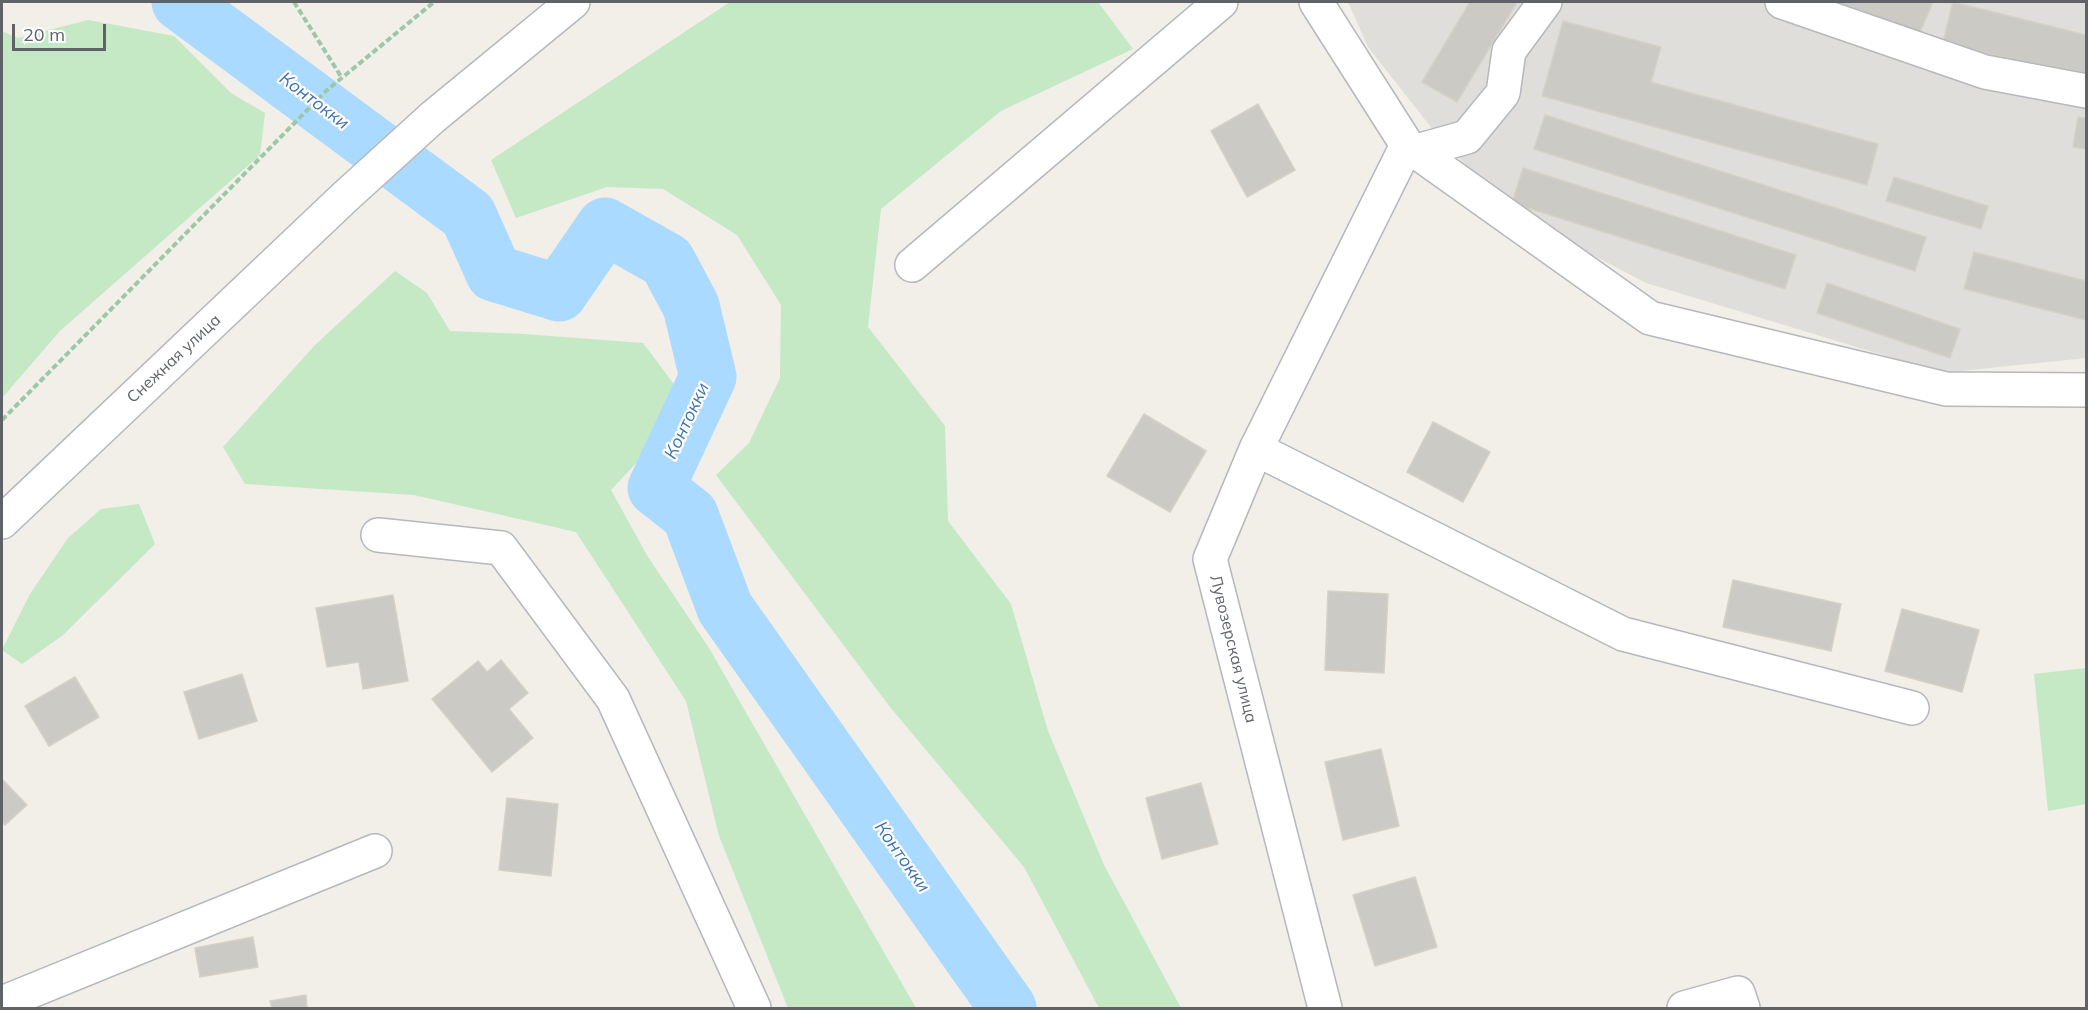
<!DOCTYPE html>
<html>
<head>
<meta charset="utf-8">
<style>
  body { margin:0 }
  #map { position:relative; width:2088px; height:1010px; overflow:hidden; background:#f1efe8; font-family:Mulish,sans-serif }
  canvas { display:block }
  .frame { position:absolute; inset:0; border:3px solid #5f6368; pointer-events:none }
  .scale { position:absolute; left:12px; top:24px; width:94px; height:27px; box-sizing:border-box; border:3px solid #5f6368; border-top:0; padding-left:8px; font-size:18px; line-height:21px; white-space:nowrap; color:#5f6368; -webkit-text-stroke:4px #fff; paint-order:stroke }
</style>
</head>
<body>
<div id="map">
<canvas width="2088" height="1010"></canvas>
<div class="frame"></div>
<div class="scale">20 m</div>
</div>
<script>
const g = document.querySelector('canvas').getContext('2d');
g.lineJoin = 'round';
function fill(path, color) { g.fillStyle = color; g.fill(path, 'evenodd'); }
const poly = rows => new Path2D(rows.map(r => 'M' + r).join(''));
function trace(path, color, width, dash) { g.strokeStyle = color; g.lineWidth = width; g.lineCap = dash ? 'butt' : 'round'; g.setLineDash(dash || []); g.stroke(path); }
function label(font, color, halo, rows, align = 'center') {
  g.font = font + ' Mulish,sans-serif'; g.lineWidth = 4.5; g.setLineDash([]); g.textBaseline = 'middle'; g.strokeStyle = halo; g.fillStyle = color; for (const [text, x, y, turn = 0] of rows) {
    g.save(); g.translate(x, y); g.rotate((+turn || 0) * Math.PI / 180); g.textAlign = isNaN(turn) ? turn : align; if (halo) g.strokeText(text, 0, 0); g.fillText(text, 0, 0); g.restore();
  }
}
const industrial = poly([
  [1348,2,2086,2,2086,358,1942,373,1646,283,1515,214,1441,140,1368,47]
]);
const green = poly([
  [730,2,1098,2,1133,49,1001,111,881,209,868,327,945,426,948,521,1011,604,1048,731,1104,865,1181,1008,1099,1008,1024,867,890,707,716,475,749,443,780,378,781,305,737,235,663,189,607,187,516,218,491,160],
  [88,20,174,36,231,93,265,113,260,155,60,331,2,398,2,31,18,38],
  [395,271,427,293,450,331,524,334,643,343,676,387,651,447,611,490,648,557,709,648,916,1008,788,1008,719,836,686,701,576,532,414,495,245,484,223,447,315,345],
  [139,504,155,544,62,636,22,664,2,650,30,594,68,538,101,509],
  [2086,668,2086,804,2048,811,2034,674]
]);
const river = poly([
  [180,2,468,215,494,273,559,293,605,226,667,261,691,306,708,377,656,488,690,515,725,608,1008,1008]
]);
const building = poly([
  [1470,2,1517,2,1457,102,1422,82,1470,2],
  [1835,2,1933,2,1918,37,1835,2],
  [1953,2,2086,35,2086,79,1943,42,1953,2],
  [1563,21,1661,47,1651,82,1878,144,1867,185,1542,96,1563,21],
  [1258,104,1295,170,1247,197,1211,131,1258,104],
  [1545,115,1926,237,1915,271,1534,149,1545,115],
  [2078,117,2086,118,2086,149,2073,147,2078,117],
  [1523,168,1796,255,1785,289,1512,203,1523,168],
  [1894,177,1988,206,1981,229,1886,201,1894,177],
  [1974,252,2086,281,2086,320,1964,289,1974,252],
  [1827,283,1960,329,1950,358,1817,313,1827,283],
  [1144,414,1206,451,1170,512,1107,476,1144,414],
  [1433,422,1490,452,1463,502,1407,472,1433,422],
  [1733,580,1841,604,1831,651,1723,627,1733,580],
  [1328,591,1388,594,1384,673,1325,670,1328,591],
  [393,595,408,681,363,689,359,662,327,667,316,608,393,595],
  [1902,609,1979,630,1962,692,1885,671,1902,609],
  [501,660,528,693,509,709,533,738,492,772,432,699,478,661,487,672,501,660],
  [242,674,257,721,199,739,184,692,242,674],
  [75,677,99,717,49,746,25,706,75,677],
  [1381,749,1399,826,1343,840,1325,762,1381,749],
  [2,779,27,805,5,825,2,821,2,779],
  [1201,783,1218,844,1162,859,1146,798,1201,783],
  [507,798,558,804,551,876,499,870,507,798],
  [1415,877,1437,947,1375,966,1353,895,1415,877],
  [253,937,258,967,200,977,195,948,253,937],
  [306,995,307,1008,272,1008,270,1001,306,995]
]);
const path = poly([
  [294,2,342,78],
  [2,420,326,91,434,2]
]);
const minor = poly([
  [1316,2,1407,145,1650,318,1946,389,2086,390],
  [1782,2,1985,72,2086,91],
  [1417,151,1467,137,1503,93,1509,51,1545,2],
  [912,265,1221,2],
  [1256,449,1623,634,1912,708],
  [2,522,346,196,433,117,573,2],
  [378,535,501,548,613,699,754,1008],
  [2,1003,375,851],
  [1325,1008,1210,559,1256,449,1407,145],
  [1684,1008,1738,993,1743,1008]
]);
const streetNames = [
  ["Снежная улица",174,359,-43],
  ["Лувозерская улица",1233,649,76]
];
const waterNames = [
  ["Контокки",314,101,37],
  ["Контокки",687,421,-65],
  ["Контокки",902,857,55]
];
fill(industrial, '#e0deda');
fill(green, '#c5e8c5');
trace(river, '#aadaff', 57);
fill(building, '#cccac5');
trace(building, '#d6d1c6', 1.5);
trace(minor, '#b5b8bc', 36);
trace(path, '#9cc7a9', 4, [6, 3]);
trace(minor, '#fff', 33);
label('16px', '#5f6368', '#fff', streetNames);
label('italic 18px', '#4174aa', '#fff', waterNames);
</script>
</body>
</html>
